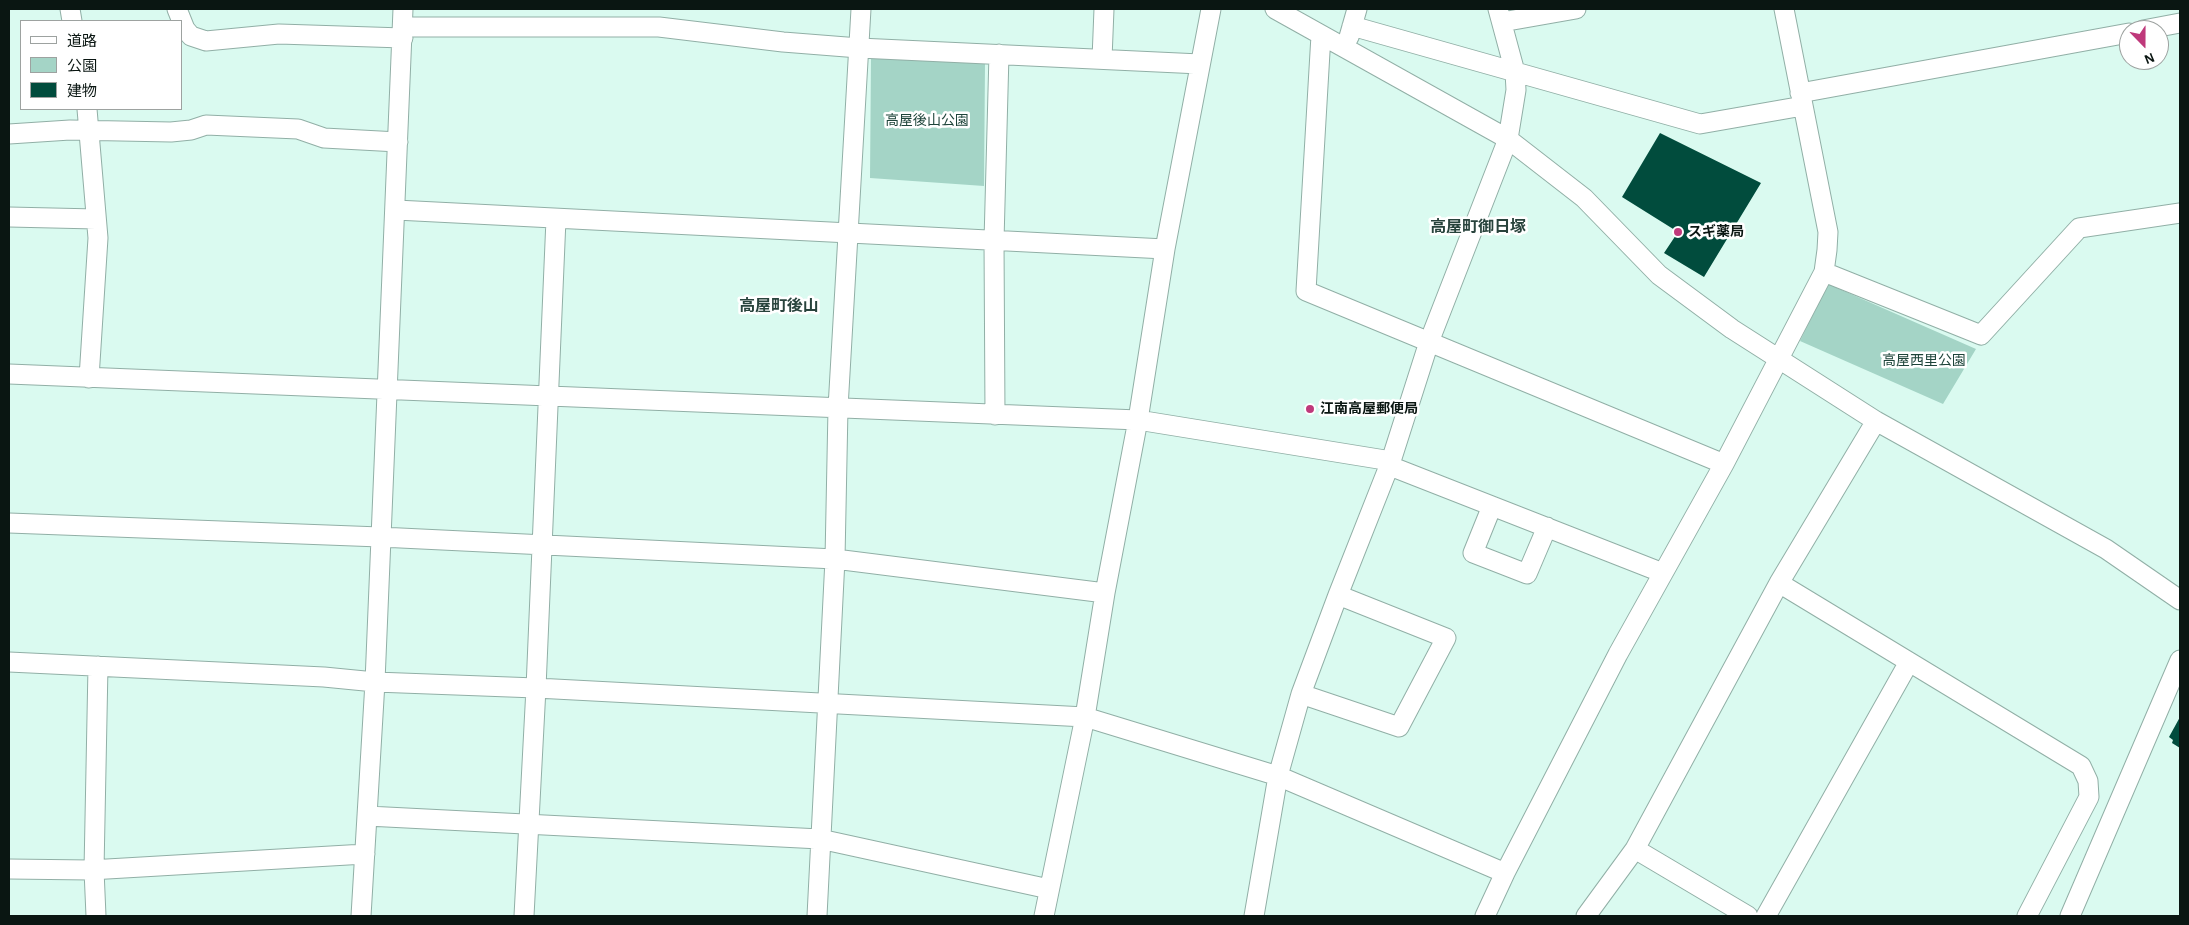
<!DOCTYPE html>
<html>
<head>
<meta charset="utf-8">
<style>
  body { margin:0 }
  #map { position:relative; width:2189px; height:925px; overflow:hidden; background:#dafaf0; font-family:"Alegreya Sans","Noto Sans JP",sans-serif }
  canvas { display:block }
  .frame { position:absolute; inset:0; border:10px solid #0a1612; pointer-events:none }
  .legend { position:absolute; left:20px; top:20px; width:162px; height:90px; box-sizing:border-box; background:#fff; border:1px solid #9da2a0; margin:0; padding:6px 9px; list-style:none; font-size:15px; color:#0a1612 }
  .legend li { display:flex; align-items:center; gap:10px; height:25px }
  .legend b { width:25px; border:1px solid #9da2a0 }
  .north { position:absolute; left:2119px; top:20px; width:50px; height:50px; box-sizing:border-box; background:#fff; border:1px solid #9da2a0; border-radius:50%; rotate:158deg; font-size:14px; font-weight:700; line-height:20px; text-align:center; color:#0a1612 }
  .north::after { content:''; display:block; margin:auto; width:18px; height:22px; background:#bf397b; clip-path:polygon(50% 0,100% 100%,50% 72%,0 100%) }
</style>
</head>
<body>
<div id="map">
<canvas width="2189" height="925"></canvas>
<div class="frame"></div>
<ul class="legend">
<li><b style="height:6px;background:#fff"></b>道路</li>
<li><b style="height:14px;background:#a4d4c6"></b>公園</li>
<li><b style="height:14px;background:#014c3d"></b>建物</li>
</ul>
<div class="north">N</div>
</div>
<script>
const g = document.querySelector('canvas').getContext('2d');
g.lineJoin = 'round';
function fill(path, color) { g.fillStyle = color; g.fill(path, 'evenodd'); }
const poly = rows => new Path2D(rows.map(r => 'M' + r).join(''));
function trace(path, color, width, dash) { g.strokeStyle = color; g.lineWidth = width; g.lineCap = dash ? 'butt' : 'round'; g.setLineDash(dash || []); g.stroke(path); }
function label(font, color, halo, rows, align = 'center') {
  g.font = font + ' "Alegreya Sans","Noto Sans JP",sans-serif'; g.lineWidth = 5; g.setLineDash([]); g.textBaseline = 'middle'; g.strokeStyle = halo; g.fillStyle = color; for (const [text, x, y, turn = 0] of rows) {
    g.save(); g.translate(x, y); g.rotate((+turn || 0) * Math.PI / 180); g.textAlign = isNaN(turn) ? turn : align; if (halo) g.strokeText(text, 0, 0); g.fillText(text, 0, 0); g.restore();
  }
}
const green = poly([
  [871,56,985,64,984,186,870,178],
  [1828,284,1976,349,1943,404,1800,341]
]);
const building = poly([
  [1660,133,1761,183,1704,277,1664,253,1678,232,1622,197],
  [2180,717,2180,748,2172,743,2173,740,2169,737]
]);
const minor = poly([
  [70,9,72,21],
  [177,9,185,29,191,36,206,41,279,34,403,38],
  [1275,9,1508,139,1584,198,1659,275,1732,329,1876,421,2106,549,2180,600],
  [1502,22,1576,9],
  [1352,26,1700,124,1803,106],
  [403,27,659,27,783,42,859,48,1200,64],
  [2143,30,2180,23],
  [1321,35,1306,291,1724,464],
  [1349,37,1357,9],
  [1102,59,1104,9],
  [1800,93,2129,33],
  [87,109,98,238,89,378],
  [9,134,70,130,171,132,191,130,206,125,298,129,324,138,398,142],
  [396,210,1165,249],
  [9,217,96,219],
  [1824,272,1981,335,2079,228,2180,213],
  [9,374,1138,420,1391,461],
  [995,415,994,241,999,54],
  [1390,466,1663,573],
  [1492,506,1473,553,1527,574,1547,527],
  [9,523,380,537,835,559,1105,593],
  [1779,583,2081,766,2088,781,2089,797,2027,916],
  [9,662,324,677,375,682,536,688,1085,717,1278,776,1505,873,1618,654,1724,464,1824,272,1827,250,1828,232,1784,9],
  [1301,694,1399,727,1446,638,1338,595],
  [367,816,820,839,1049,889],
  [1635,849,1748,916],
  [9,869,90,870,365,854],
  [96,916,94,870,98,666],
  [361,916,375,682,403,9],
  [524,916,536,688,556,219],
  [817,916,835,559,838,408,861,9],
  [1044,916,1085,717,1105,593,1138,420,1165,249,1211,9],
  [1254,916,1278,776,1301,694,1338,595,1391,461,1429,342,1508,139,1516,90,1515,72,1498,9],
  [1485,916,1505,873],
  [1586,916,1635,849,1779,583,1876,421],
  [1766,916,1909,662],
  [2070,916,2180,660]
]);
const markers = [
  [1678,232,5,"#bf397b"],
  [1310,409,5,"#bf397b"]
];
const parkNames = [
  ["高屋後山公園",927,121],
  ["高屋西里公園",1924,361]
];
const poiNames = [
  ["スギ薬局",1688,232],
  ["江南高屋郵便局",1320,409]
];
const quarterNames = [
  ["高屋町御日塚",1478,227],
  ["高屋町後山",779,306]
];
fill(green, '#a4d4c6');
fill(building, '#014c3d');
trace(minor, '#91afa6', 21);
trace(minor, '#fff', 19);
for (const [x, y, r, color] of markers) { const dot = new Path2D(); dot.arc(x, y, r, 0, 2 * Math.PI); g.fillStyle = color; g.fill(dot); trace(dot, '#fff', 2); }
label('14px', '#1e443a', '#fff', parkNames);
label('bold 14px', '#0a1612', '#fff', poiNames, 'left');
label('bold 16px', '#28433c', '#fff', quarterNames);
</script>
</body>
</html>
